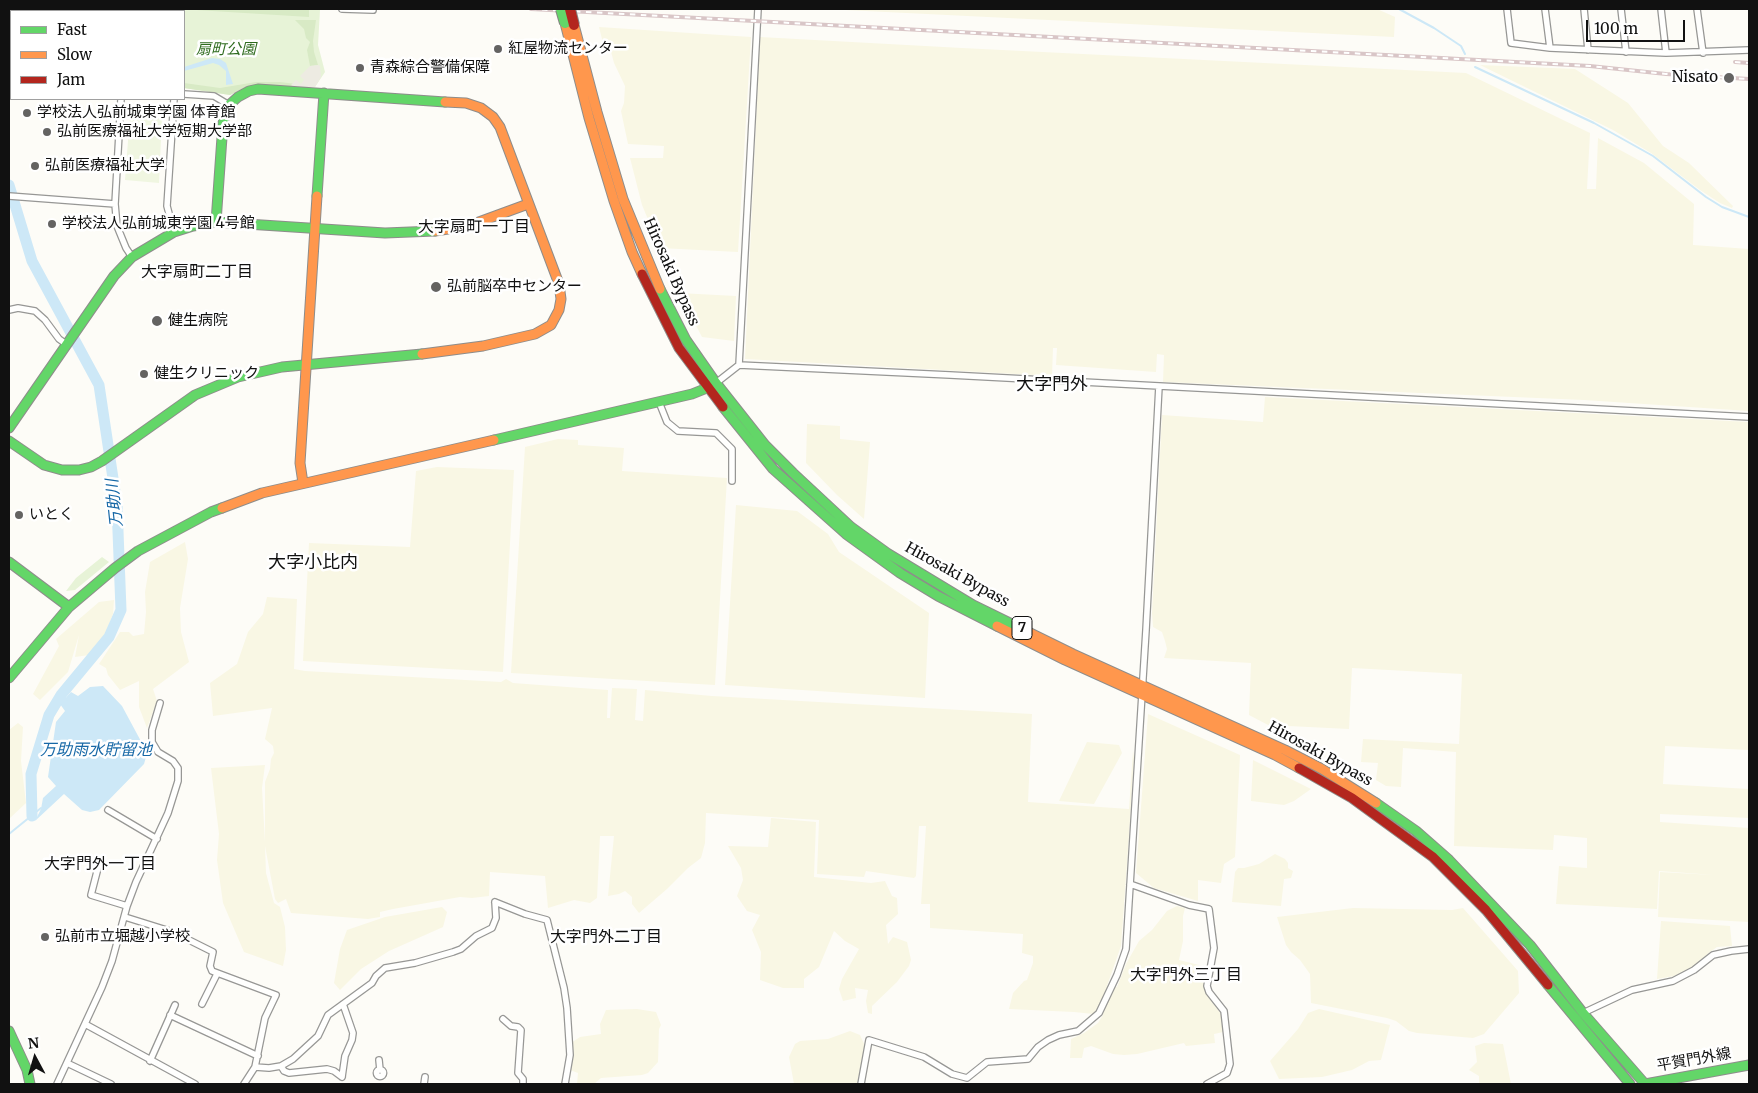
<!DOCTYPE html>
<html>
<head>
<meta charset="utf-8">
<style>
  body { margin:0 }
  #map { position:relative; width:1758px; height:1093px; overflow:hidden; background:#fdfcf7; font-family:Merriweather,serif }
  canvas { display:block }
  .frame { position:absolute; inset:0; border:10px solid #111; pointer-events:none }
  .legend { position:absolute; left:10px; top:10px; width:175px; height:90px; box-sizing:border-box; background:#fff; border:1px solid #a0a0a0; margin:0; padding:6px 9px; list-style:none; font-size:15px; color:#111 }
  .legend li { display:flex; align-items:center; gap:10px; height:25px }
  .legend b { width:25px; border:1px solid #a0a0a0 }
  .north { position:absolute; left:10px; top:1033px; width:50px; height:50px; -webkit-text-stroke:4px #fff; paint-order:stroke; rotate:354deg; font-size:14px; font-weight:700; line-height:20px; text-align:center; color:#111 }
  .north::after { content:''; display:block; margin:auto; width:18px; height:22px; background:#111; clip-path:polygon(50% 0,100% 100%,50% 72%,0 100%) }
  .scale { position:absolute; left:1586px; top:20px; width:99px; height:22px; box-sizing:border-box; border:2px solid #111; border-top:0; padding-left:6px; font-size:15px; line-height:18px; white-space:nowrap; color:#111; -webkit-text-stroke:4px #fff; paint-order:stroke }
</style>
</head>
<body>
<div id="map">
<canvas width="1758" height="1093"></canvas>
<div class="frame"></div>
<ul class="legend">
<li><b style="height:6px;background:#63d668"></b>Fast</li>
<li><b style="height:6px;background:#ff974d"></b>Slow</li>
<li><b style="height:6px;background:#b3261e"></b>Jam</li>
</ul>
<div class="north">N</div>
<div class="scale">100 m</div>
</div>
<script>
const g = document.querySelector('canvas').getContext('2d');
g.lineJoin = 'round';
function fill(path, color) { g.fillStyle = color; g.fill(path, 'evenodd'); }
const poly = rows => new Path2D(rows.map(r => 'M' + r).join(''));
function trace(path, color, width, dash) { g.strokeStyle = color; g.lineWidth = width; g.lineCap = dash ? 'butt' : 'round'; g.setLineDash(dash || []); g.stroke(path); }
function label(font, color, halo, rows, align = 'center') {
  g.font = font + ' Merriweather,"Noto Sans JP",serif'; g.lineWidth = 5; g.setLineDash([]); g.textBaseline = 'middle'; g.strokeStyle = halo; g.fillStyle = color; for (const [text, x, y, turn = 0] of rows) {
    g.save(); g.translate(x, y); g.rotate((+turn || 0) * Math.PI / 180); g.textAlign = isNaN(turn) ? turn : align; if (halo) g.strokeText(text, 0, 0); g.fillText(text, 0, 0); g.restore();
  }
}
const farmland = poly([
  [825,9,1377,9,1395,17,1394,37],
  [599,27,751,37,738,252,660,248,642,205,630,158,663,158,664,146,628,144,621,111,624,103,625,86,614,63,609,44,603,43],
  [760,37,962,48,1466,73,1590,133,1587,189,1596,189,1598,138,1644,163,1694,204,1693,245,1749,249,1749,411,1584,400,1163,382,1164,355,1157,354,1156,372,1056,365,1057,348,1053,348,1052,376,745,359],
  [1480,65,1575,69,1628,103,1663,146,1689,163,1733,206,1732,208,1720,203,1700,190,1651,153,1613,130],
  [679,293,736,296,734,341,702,337],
  [1265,397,1749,422,1749,750,1665,746,1663,784,1749,789,1749,818,1660,814,1660,822,1749,828,1749,922,1658,917,1660,872,1714,875,1659,871,1657,909,1556,904,1559,866,1587,868,1587,838,1554,835,1553,850,1454,846,1456,752,1403,748,1401,787,1386,786,1376,780,1378,763,1361,762,1363,739,1459,744,1462,674,1352,668,1349,729,1268,725,1249,715,1251,663,1164,658,1167,649,1165,641,1162,632,1153,627,1152,613,1162,415,1263,422],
  [807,424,840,426,840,439,870,442,864,519,837,495,806,463],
  [558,439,578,440,578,445,624,448,622,471,727,478,715,685,511,673,525,447],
  [437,467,514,470,503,672,303,661,309,543,410,547,416,471],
  [736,505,797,511,828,534,839,552,929,613,925,698,725,685],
  [185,542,188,559,180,608,181,632,189,662,153,689,157,701,147,728,139,707,139,681,120,690,108,675,106,668,99,664,120,632,129,632,133,636,144,634,146,612,145,592,150,562],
  [267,597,297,599,294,669,305,671,501,682,506,679,513,683,608,690,607,718,610,718,612,688,637,689,635,720,643,721,645,690,712,696,1032,714,1028,802,1129,809,1133,751,1134,758,1128,850,1121,946,1107,986,1117,987,1126,964,1139,941,1152,930,1167,911,1177,906,1185,908,1183,916,1183,941,1179,960,1207,967,1204,985,1206,993,1221,1014,1223,1032,1214,1034,1215,1043,1186,1046,1184,1043,1137,1054,1124,1055,1113,1054,1091,1046,1084,1048,1082,1058,1070,1058,1071,1039,1084,1033,1098,1023,1103,1015,1074,1012,1009,1009,1013,993,1024,981,1027,980,1033,963,1033,956,1022,953,1023,934,930,928,930,904,921,904,926,826,919,826,916,876,914,878,866,871,864,877,817,874,819,820,706,813,705,843,701,858,688,868,667,889,639,913,632,904,632,897,625,891,619,894,608,896,614,836,600,836,597,898,590,903,574,900,548,908,545,876,490,872,489,896,472,898,460,897,393,909,380,912,380,917,368,919,291,913,286,899,278,903,275,899,265,846,266,873,274,903,280,907,285,927,286,950,283,966,244,952,223,903,217,860,219,834,211,768,265,765,262,788,265,842,265,782,270,769,271,759,274,753,273,746,265,739,272,708,213,716,210,683,237,664,248,632,263,614],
  [114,600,113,614,105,635,89,655,75,657,79,635,68,672,40,700,33,694,59,646,56,639,99,602],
  [1148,714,1240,755,1235,857,1224,864,1221,883,1198,880,1198,901,1154,888,1136,873],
  [18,723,23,727,21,761,26,803,9,819,9,730],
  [1087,742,1119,745,1122,753,1094,804,1059,801],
  [1253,760,1311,789,1294,801,1284,805,1251,801],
  [771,818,816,822,814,877,871,883,885,881,892,896,897,898,898,914,886,925,888,944,893,937,907,942,911,960,909,966,897,982,872,1006,872,1014,868,1013,866,1001,868,990,855,988,856,998,843,1001,839,989,842,979,859,949,845,941,834,931,819,967,804,979,804,988,783,988,760,980,761,952,752,930,760,915,747,911,737,896,743,880,741,868,728,846,768,847],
  [1275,854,1285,859,1288,863,1288,868,1293,871,1291,878,1284,879,1281,906,1232,902,1235,872,1238,868,1244,868,1259,864],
  [442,907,447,912,443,927,389,951,361,969,340,990,334,983,340,949,347,930,385,917],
  [1353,908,1452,910,1463,908,1518,971,1519,993,1484,1034,1473,1038,1417,1033,1409,1031,1396,1021,1387,1018,1311,1003,1310,974,1300,960,1291,952,1286,945,1277,917],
  [1661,921,1730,926,1732,946,1717,947,1710,952,1694,967,1674,976,1657,979],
  [637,1009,656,1012,661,1025,659,1029,658,1062,648,1073,642,1075,601,1078,594,1084,577,1084,578,1073,570,1070,571,1043,580,1037,601,1034,600,1024,606,1010],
  [1319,1009,1390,1025,1381,1060,1369,1061,1352,1070,1322,1077,1279,1079,1270,1061,1298,1029,1308,1013],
  [850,1031,860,1035,865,1046,857,1084,794,1084,789,1057,795,1044,800,1041,828,1039],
  [1484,1043,1503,1044,1511,1084,1479,1084,1479,1076,1469,1070,1477,1062,1475,1046]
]);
const green = poly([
  [130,9,320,10,318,45,325,72,315,87,296,88,275,86,248,86,230,95,184,88,184,11,129,11],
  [102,557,109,562,75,590,66,591,76,578]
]);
const forest = poly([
  [180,9,309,9,309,17],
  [295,20,316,20,313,41,314,52,318,65,310,66,307,50,310,42,306,38,304,29],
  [256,82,280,82,296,84,296,88,275,86,248,86,230,95,184,88,184,83,220,88]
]);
const pitch = poly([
  [130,115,162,117,159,183,125,180]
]);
const plaza = poly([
  [318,65,320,66,321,77,315,87,294,87,291,85,296,80,301,84,304,80,300,76,310,66]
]);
const water = poly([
  [212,58,220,59,226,63,233,84,226,85,226,71,219,65,213,63,184,71,184,67],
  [103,686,122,706,143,745,146,757,144,764,99,810,90,812,82,810,64,794,35,821,41,809,43,798,56,786,48,777,56,722,65,711,60,704,71,692,78,696,90,687]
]);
const stream = poly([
  [1399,9,1434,28,1461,46,1465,54],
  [1475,67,1594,123,1653,156,1706,197,1722,207,1749,217],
  [61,695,67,700],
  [9,834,41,808]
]);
const river = poly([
  [9,185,32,261,99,385,117,505,121,610,109,637,61,695,49,715,31,774,32,816]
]);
const street = poly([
  [342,9,373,10],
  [1507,9,1511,43,1550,48,1666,53,1749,50],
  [1545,9,1550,48],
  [1584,9,1588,50],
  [1621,9,1626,52],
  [1661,9,1666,53],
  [1697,9,1703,53],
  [127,11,127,9],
  [184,94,214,96,229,105],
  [121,99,115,204,117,226,126,248,132,257],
  [174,99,167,206,174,232],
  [9,196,115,204],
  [9,310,18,308,35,311,45,320,59,339,66,344],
  [739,365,758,9],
  [716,383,739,365,950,375,1749,417],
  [659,402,667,422,678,431,716,433,732,449,732,481],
  [108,810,157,839],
  [100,860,91,895,127,906],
  [1130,884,1189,905,1209,909,1214,948,1207,986,1209,992,1224,1011,1230,1064,1227,1073,1207,1084],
  [495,902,525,914,547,920,564,988,567,1008,570,1055,565,1084],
  [125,917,173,932,213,952,210,966,212,971,276,995,265,1018,255,1067,244,1084],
  [202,1004,217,974],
  [1583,1013,1632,990,1673,981,1694,970,1713,955,1731,951,1749,949],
  [170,1015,258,1056],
  [503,1019,511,1026,518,1027,521,1030,518,1073,523,1079,523,1084],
  [85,1024,195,1084],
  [379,1060,380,1070],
  [150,1061,175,1005],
  [67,1063,111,1084],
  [281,1066,284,1071,289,1073,327,1069,334,1071,342,1077],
  [255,1067,269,1068,281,1066,293,1059,318,1036,328,1015,372,983,376,976,385,968,415,963,453,952,461,949,476,936,492,928,496,918,495,902],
  '376.5 1073a3.5 3.5 0 1 1 7 0a3.5 3.5 0 1 1-7 0Z',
  [342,1077,345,1056,352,1040,353,1033,343,1004],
  [57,1084,102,987,112,961,127,906,136,882,168,813,178,781,178,768,173,761,158,752,152,742,152,730,160,703],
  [424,1084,425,1077],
  [861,1084,869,1040,924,1057,952,1074,967,1078,987,1062,1028,1059,1038,1047,1048,1040,1059,1035,1078,1031,1099,1013,1117,975,1126,949,1146,630,1159,386]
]);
const fast = poly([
  [317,196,324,93],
  [216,222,223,123,229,105,238,97,249,91,258,89,445,102],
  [660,289,686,340,716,383,765,445,793,473,851,527,887,553,973,605,1020,628],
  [723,407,773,469,846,534,900,573,938,596,997,626],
  [9,428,114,276,132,257,174,232,193,226,216,222,385,233,435,231],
  [494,440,692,394,712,386],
  [9,441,44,465,62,470,79,470,91,467,102,461,195,395,238,377,282,367,422,354],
  [9,562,69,607],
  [9,678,69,607,115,568,138,551,211,512,222,508],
  [1376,803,1416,831,1449,860,1530,945,1583,1013,1645,1084],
  [1548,985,1630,1084],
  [9,1031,27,1070,30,1084],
  [1645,1084,1749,1065]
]);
const slow = poly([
  [565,23,589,118,614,201,632,252,642,274],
  [574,25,597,112,623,199,660,289],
  [435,231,468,226,528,204],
  [422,354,483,346,535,334,551,325,559,310,561,299,559,284,500,127,493,117,481,108,466,103,445,102],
  [303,483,300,463,317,196],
  [222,508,262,493,494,440],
  [997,626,1065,660,1275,755,1299,768],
  [1020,628,1073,654,1285,750,1322,769,1376,803]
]);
const jam = poly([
  [642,274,679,348,723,407],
  [1299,768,1352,798,1433,857,1486,910,1548,985]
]);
const rail = poly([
  [531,9,1590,66,1666,74,1749,79],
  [1735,62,1749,63]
]);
const fastBridge = poly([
  [561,9,565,23]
]);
const jamBridge = poly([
  [570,9,574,25]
]);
const markers = [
  [498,49,5,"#646362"],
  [360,68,5,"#646362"],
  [1729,78,6,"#646362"],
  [27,113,5,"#646362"],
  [47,132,5,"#646362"],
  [35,166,5,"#646362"],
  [52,224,5,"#646362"],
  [436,287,6,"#646362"],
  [157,321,6,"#646362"],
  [144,374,5,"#646362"],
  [19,515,5,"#646362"],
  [45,937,5,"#646362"]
];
const shields = [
  [1022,628,20]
];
const shieldNames = [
  ["7",1022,628]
];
const poiNames = [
  ["紅屋物流センター",508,49],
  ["青森綜合警備保障",370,68],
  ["Nisato",1718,78,"right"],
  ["学校法人弘前城東学園 体育館",37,113],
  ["弘前医療福祉大学短期大学部",57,132],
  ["弘前医療福祉大学",45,166],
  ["学校法人弘前城東学園 4号館",62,224],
  ["弘前脳卒中センター",447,287],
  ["健生病院",168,321],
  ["健生クリニック",154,374],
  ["いとく",29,515],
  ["弘前市立堀越小学校",55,937]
];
const parkNames = [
  ["扇町公園",226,50]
];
const streetNames = [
  ["Hirosaki Bypass",671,272,66],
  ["Hirosaki Bypass",957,575,29],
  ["Hirosaki Bypass",1320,754,29],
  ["平賀門外線",1694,1060,-10]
];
const neighbourhoodNames = [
  ["大字扇町一丁目",474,227],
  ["大字扇町二丁目",197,272],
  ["大字門外一丁目",100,864],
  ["大字門外二丁目",606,937],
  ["大字門外三丁目",1186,975]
];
const waterNames = [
  ["万助川",115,503,-96],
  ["万助雨水貯留池",96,750]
];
const quarterNames = [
  ["大字門外",1052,385],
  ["大字小比内",313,563]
];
fill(farmland, '#f9f7e4');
fill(green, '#e7f3d7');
fill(forest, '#d8eac5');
fill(pitch, '#f0f6e1');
fill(plaza, '#edebe2');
fill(water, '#cde8f7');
trace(stream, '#cde8f7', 2);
trace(river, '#cde8f7', 11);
trace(street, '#979795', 8);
trace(fast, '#8e8d8b', 11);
trace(slow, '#8e8d8b', 11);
trace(jam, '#8e8d8b', 11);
trace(street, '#fffffe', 5.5);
trace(fast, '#63d668', 9);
trace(slow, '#ff974d', 9);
trace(jam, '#b3261e', 9);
trace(rail, '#d9c6c7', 4);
trace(rail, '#fff', 2, [5.5]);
trace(fastBridge, '#858482', 12, []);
trace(jamBridge, '#858482', 12, []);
trace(fastBridge, '#63d668', 10);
trace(jamBridge, '#b3261e', 10);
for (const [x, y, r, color] of markers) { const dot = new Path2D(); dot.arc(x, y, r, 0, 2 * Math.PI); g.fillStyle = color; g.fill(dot); trace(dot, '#fff', 2); }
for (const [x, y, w] of shields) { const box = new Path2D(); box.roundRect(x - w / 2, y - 11.5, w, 23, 4); g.fillStyle = '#fff'; g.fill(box); trace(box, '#111', 1); }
label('bold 14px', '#111', null, shieldNames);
label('15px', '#111', '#fff', poiNames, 'left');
label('italic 15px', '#2f6b1f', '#fff', parkNames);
label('15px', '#111', '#fff', streetNames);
label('16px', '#111', '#fff', neighbourhoodNames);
label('italic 16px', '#1768a6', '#fff', waterNames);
label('18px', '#111', '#fff', quarterNames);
</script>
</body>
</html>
